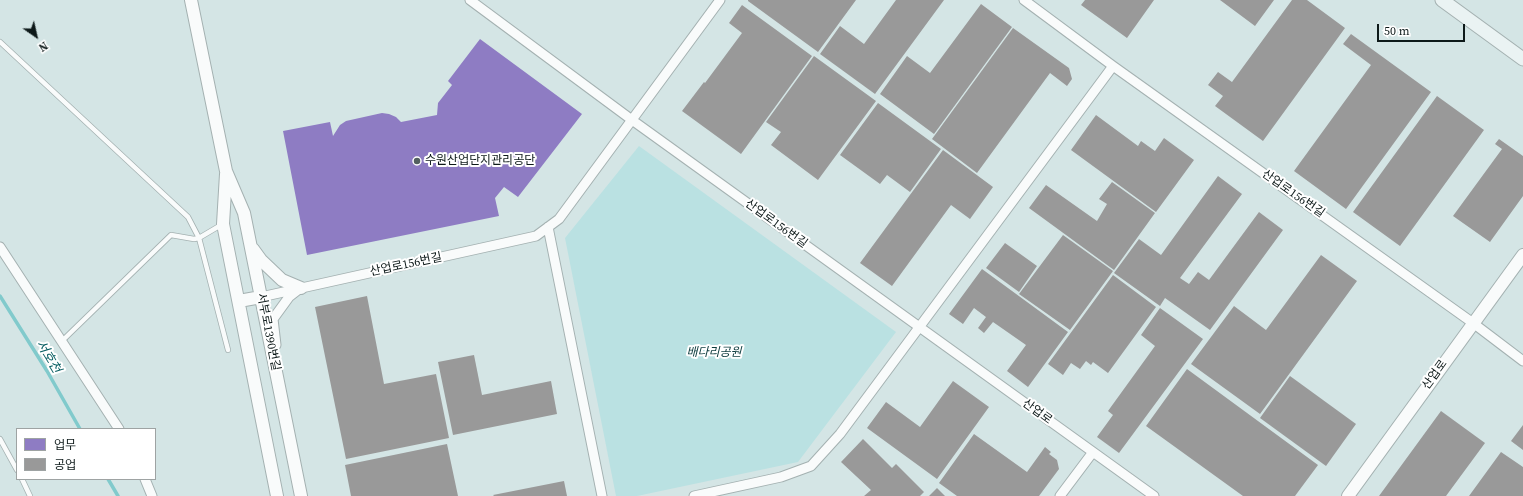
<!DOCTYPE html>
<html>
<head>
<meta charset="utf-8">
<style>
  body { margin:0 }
  #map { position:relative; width:1523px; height:496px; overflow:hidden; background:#d4e5e5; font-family:"Source Serif 4","Noto Sans KR",serif }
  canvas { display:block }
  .legend { position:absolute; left:16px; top:428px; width:140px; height:52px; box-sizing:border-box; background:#fff; border:1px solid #9ea3a3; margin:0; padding:5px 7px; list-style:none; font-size:12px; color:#0d1919 }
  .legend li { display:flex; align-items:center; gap:8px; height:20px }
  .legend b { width:20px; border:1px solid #9ea3a3 }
  .north { position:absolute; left:16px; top:16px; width:40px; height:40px; -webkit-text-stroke:3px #fff; paint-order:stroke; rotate:146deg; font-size:11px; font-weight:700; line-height:16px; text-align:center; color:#0d1919 }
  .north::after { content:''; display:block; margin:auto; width:14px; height:18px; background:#0d1919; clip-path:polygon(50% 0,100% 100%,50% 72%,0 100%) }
  .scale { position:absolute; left:1377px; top:24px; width:88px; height:18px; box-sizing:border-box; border:2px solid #0d1919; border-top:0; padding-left:5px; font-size:12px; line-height:14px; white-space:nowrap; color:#0d1919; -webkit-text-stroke:3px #fff; paint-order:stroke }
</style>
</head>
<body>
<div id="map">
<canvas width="1523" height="496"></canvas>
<ul class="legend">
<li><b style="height:11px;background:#8e7cc3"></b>업무</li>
<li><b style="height:11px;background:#999"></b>공업</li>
</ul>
<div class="north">N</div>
<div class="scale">50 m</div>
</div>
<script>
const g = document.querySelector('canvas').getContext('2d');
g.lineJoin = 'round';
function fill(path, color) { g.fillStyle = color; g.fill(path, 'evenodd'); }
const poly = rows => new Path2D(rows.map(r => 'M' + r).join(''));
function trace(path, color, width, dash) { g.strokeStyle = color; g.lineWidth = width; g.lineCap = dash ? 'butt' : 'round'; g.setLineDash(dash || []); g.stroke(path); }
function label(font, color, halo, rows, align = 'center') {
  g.font = font + ' "Source Serif 4","Noto Sans KR",serif'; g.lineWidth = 4; g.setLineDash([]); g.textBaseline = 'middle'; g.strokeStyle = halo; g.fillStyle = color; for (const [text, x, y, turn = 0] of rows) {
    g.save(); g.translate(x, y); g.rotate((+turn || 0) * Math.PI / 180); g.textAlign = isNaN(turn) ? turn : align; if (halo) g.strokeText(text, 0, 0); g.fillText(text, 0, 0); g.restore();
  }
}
const green = poly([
  [639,146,896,332,798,462,637,496,616,496,565,238]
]);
const offices = poly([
  [480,39,582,114,518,197,504,187,495,198,499,216,307,255,283,131,330,122,333,136,340,125,346,121,382,113,389,114,396,117,401,122,437,115,438,103,452,85,448,81]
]);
const industry = poly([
  [748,0,856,0,818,52,748,1],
  [896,0,944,0,875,94,820,54,840,26,864,44],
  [1085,0,1154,0,1127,38,1081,5],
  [1220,0,1274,0,1255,26],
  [1292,0,1307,0,1345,28,1263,141,1215,106,1223,96,1208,85,1218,72,1232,82],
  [981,4,1012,27,934,134,880,94,907,56,930,73],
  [742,5,812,56,741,154,682,111,704,82,705,83,742,33,729,23],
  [1013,28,1069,68,1072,79,1067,86,1050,73,977,173,932,139],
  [1351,34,1431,92,1346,209,1294,171,1371,65,1343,44],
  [814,56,876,101,818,180,771,145,781,132,766,122],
  [1437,96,1484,130,1400,246,1353,212],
  [878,103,941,149,910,192,887,175,880,184,840,155],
  [1096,115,1138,146,1141,141,1155,151,1164,138,1194,160,1156,212,1071,150],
  [1499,139,1523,156,1523,196,1490,242,1453,216,1502,149,1495,144],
  [943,150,993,187,970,219,951,205,892,286,860,263],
  [1218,176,1242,194,1180,278,1189,284,1198,272,1209,280,1259,212,1283,230,1210,330,1165,298,1160,306,1114,273,1139,239,1161,255],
  [1112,182,1155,213,1114,270,1029,208,1046,185,1097,221,1107,204,1099,199],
  [1063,235,1113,271,1070,330,1019,294],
  [1005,243,1037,266,1019,292,986,268],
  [1321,255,1357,281,1260,414,1191,364,1234,306,1266,330],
  [982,269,1068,332,1028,387,1007,371,1026,345,993,322,984,333,978,328,986,317,974,308,963,324,949,314],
  [1113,275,1156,307,1108,373,1093,362,1091,365,1086,361,1080,369,1071,363,1063,375,1048,364],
  [367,296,384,384,436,374,449,438,346,459,315,307],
  [1160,308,1203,339,1119,453,1097,437,1113,415,1108,411,1155,346,1141,335],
  [474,355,482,395,551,381,557,414,453,435,438,362],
  [1187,369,1318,465,1295,496,1243,496,1146,426],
  [1290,376,1356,424,1326,466,1260,418],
  [953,381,989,407,937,479,867,428,886,402,920,427],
  [1441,411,1485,443,1446,496,1379,496],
  [1523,425,1523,450,1511,441],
  [974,434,1027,472,1045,447,1051,452,1049,454,1057,460,1059,469,1039,496,957,496,939,483],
  [863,439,892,468,896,464,924,492,920,496,864,496,871,490,841,462],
  [447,444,458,496,351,496,345,465],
  [1501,452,1523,467,1523,496,1469,496],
  [564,481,567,496,494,496,493,495],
  [937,488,945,496,929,496]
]);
const stream = poly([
  [0,296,47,371,80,429],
  [108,479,118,496]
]);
const service = poly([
  [0,42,188,217,199,238,228,350],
  [62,341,171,235,194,239,199,238,221,225],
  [0,439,17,470],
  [22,479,30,496]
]);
const minor = poly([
  [470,0,632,120,1154,496],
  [1024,0,1113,66,1473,323,1523,361],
  [548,227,602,496],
  [0,247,119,429],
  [261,297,536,236,559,219,720,0],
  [276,345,273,319,289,297,298,290],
  [145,479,152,496],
  [694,496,781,477,811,466,840,434,1113,66],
  [1060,496,1093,452]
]);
const tertiary = poly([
  [191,0,226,171,244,213,301,496],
  [226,174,223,224,277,496],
  [253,249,261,260,282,280,301,288],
  [239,301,261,297],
  [1348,496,1523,255]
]);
const secondary = poly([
  [1442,0,1523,59]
]);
const markers = [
  [417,161,4,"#536060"]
];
const poiNames = [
  ["수원산업단지관리공단",425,161]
];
const streetNames = [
  ["산업로156번길",1293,194,35],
  ["산업로156번길",776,224,36],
  ["산업로156번길",406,265,-12],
  ["서부로1390번길",268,332,79],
  ["산업로",1435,375,-54],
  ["산업로",1037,412,36]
];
const parkNames = [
  ["배다리공원",714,353]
];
const waterNames = [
  ["서호천",48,357,59]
];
fill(green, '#bae1e2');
fill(offices, '#8e7cc3');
fill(industry, '#999');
trace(stream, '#81cacc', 3.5);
trace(service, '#a4b1b1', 6);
trace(minor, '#a4b1b1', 11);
trace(tertiary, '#a4b1b1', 14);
trace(secondary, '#a4b1b1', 15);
trace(service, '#f9fbfb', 4.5);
trace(minor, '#f9fbfb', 9);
trace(tertiary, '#f9fbfb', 12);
trace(secondary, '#eaf3f3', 13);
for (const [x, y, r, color] of markers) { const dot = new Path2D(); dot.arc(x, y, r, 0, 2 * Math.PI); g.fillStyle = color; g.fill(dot); trace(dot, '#fff', 1.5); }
label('12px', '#0d1919', '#fff', poiNames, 'left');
label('12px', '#0d1919', '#fff', streetNames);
label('italic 12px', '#0b3a3c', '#fff', parkNames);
label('italic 13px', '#085e62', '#fff', waterNames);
</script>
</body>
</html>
